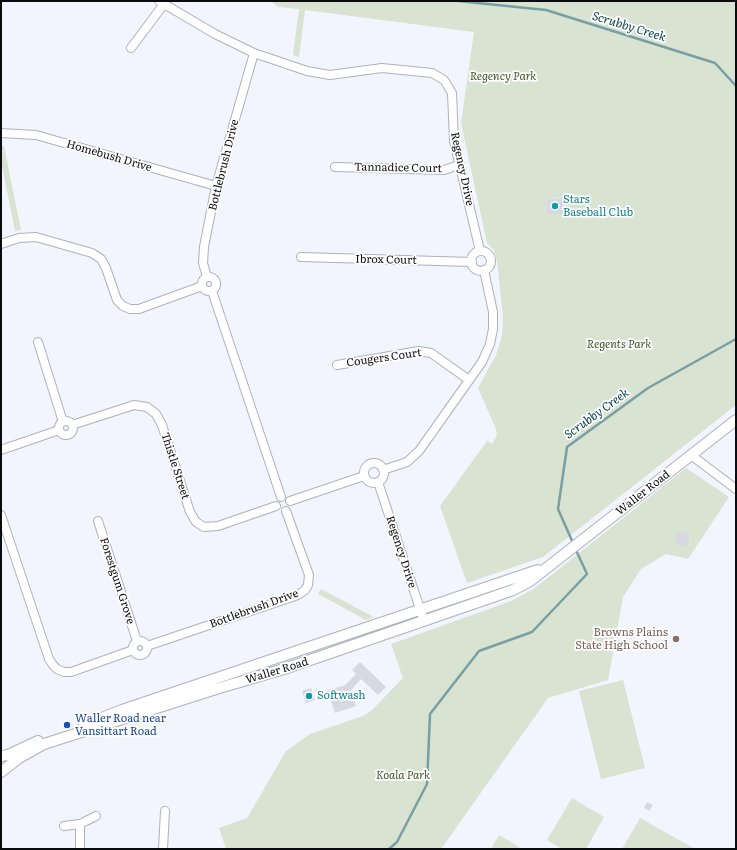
<!DOCTYPE html>
<html>
<head>
<meta charset="utf-8">
<style>
  body { margin:0 }
  #map { position:relative; width:737px; height:850px; overflow:hidden; background:#f2f5fe; font-family:Literata,serif }
  canvas { display:block }
  .frame { position:absolute; inset:0; border:2px solid #0a0b0f; pointer-events:none }
</style>
</head>
<body>
<div id="map">
<canvas width="737" height="850"></canvas>
<div class="frame"></div>
</div>
<script>
const g = document.querySelector('canvas').getContext('2d');
g.lineJoin = 'round';
function fill(path, color) { g.fillStyle = color; g.fill(path, 'evenodd'); }
const poly = rows => new Path2D(rows.map(r => 'M' + r).join(''));
function trace(path, color, width, dash) { g.strokeStyle = color; g.lineWidth = width; g.lineCap = dash ? 'butt' : 'round'; g.setLineDash(dash || []); g.stroke(path); }
function label(font, color, halo, rows, align = 'center') {
  g.font = font + ' Literata,serif'; g.lineWidth = 3.5; g.setLineDash([]); g.textBaseline = 'middle'; g.strokeStyle = halo; g.fillStyle = color; for (const [text, x, y, turn = 0] of rows) {
    g.save(); g.translate(x, y); g.rotate((+turn || 0) * Math.PI / 180); g.textAlign = isNaN(turn) ? turn : align; if (halo) g.strokeText(text, 0, 0); g.fillText(text, 0, 0); g.restore();
  }
}
const green = poly([
  [271,1,736,1,736,405,543,557,467,583,440,506,487,441,492,444,497,435,496,429,478,388,496,355,502,336,503,317,497,261,494,250,487,243,461,123,474,32,305,10,299,57,293,55,299,9,278,7],
  [547,198,564,199,563,213,546,213],
  [1,146,4,146,21,230,15,231,1,161],
  [686,468,729,497,688,559,666,554,641,569,623,597,608,680,548,698,441,849,226,849,219,828,247,818,286,751,310,734,363,716,372,710,403,678,391,644,511,601,535,588],
  [321,589,374,617,366,620,318,594],
  [623,680,645,768,601,779,579,691],
  [572,798,604,817,586,849,562,849,547,840],
  [640,818,695,849,622,849],
  [499,835,522,849,491,849]
]);
const stream = poly([
  [458,1,546,10,715,63,736,86],
  [573,543,558,509,567,447,648,388,736,339],
  [389,849,397,842,427,784,430,714,479,651,532,632,587,574,575,548]
]);
const building = poly([
  [547,198,564,199,563,214,546,213],
  '675 539a7 7 0 1 1 14 0a7 7 0 1 1-14 0Z',
  [360,662,386,687,378,695,361,679,351,690,356,706,335,713,327,691,345,685,356,674,352,670],
  [311,688,315,700,306,703,302,691],
  [647,802,653,805,649,811,644,808]
]);
const minor = poly([
  [159,1,215,34,254,53,307,71,330,75,382,68,432,73,444,80,452,93,454,141,480,251],
  [131,48,164,4],
  [1,133,36,135,216,186],
  [335,167,444,170,459,165],
  [1,244,19,238,36,237,92,253,101,259,106,268,117,300,123,306,130,309,139,309,202,286],
  '471 261a10 10 0 1 1 20 0a10 10 0 1 1-20 0Z',
  [301,257,472,262],
  '202 284a7 7 0 1 1 14 0a7 7 0 1 1-14 0Z',
  [207,277,203,263,204,247,216,186,254,53],
  [212,291,281,497],
  [38,342,63,422],
  [337,365,419,351,431,353,469,380],
  '59 428a7 7 0 1 1 14 0a7 7 0 1 1-14 0Z',
  [72,425,134,405,147,407,156,414,162,425,190,512,196,522,204,527,218,526,276,506],
  [1,450,59,430],
  [691,455,736,489],
  '364 473a10 10 0 1 1 20 0a10 10 0 1 1-20 0Z',
  [383,470,407,462,419,451,482,362,490,344,493,329,493,312,484,270],
  [378,482,424,621],
  [290,501,364,476],
  [1,515,49,659,53,665,57,669,64,672,71,672,133,650],
  [98,521,137,641],
  '133 648a7 7 0 1 1 14 0a7 7 0 1 1-14 0Z',
  [147,646,298,595,305,590,308,585,309,575,286,511],
  [64,826,80,824,96,816],
  [80,849,80,824],
  [163,849,165,811]
]);
const tertiary = poly([
  [84,725,122,710,538,570],
  [1,756,8,755,38,741],
  [1,772,19,758,44,744,216,689,284,669,513,590,530,581,736,420]
]);
const markers = [
  [555,206,4,"#0f9aa8"],
  [676,639,4,"#8d6e63"],
  [309,696,4,"#0f9aa8"],
  [67,725,4,"#1a4fb4"]
];
const parkNames = [
  ["Regency Park",503,77],
  ["Regents Park",619,345],
  ["Koala Park",403,776]
];
const streetNames = [
  ["Homebush Drive",109,156,16],
  ["Bottlebrush Drive",224,165,-76],
  ["Tannadice Court",398,168,1],
  ["Regency Drive",462,169,78],
  ["Ibrox Court",386,260,1],
  ["Cougers Court",384,358,-8],
  ["Thistle Street",175,466,72],
  ["Waller Road",643,493,-38],
  ["Regency Drive",401,552,72],
  ["Forestgum Grove",117,581,72],
  ["Bottlebrush Drive",254,609,-20],
  ["Waller Road",277,671,-17]
];
const cultureNames = [
  ["Stars",563,200],
  ["Baseball Club",563,213],
  ["Softwash",317,696]
];
const educationNames = [
  ["Browns Plains",668,633],
  ["State High School",668,646]
];
const transitNames = [
  ["Waller Road near",75,719],
  ["Vansittart Road",75,732]
];
const waterNames = [
  ["Scrubby Creek",629,27,17],
  ["Scrubby Creek",597,414,-36]
];
fill(green, '#d9e3d2');
trace(stream, '#799fa3', 2.5);
fill(building, '#d8d8e3');
trace(minor, '#adb1bb', 10);
trace(tertiary, '#adb1bb', 12);
trace(minor, '#fff', 8);
trace(tertiary, '#fff', 10);
for (const [x, y, r, color] of markers) { const dot = new Path2D(); dot.arc(x, y, r, 0, 2 * Math.PI); g.fillStyle = color; g.fill(dot); trace(dot, '#fff', 1.5); }
label('italic 11px', '#3d5429', '#fff', parkNames);
label('11px', '#0a0b0f', '#fff', streetNames);
label('11px', '#0d838f', '#fff', cultureNames, 'left');
label('11px', '#785e54', '#fff', educationNames, 'right');
label('11px', '#164399', '#fff', transitNames, 'left');
label('italic 12px', '#003d43', '#fff', waterNames);
</script>
</body>
</html>
